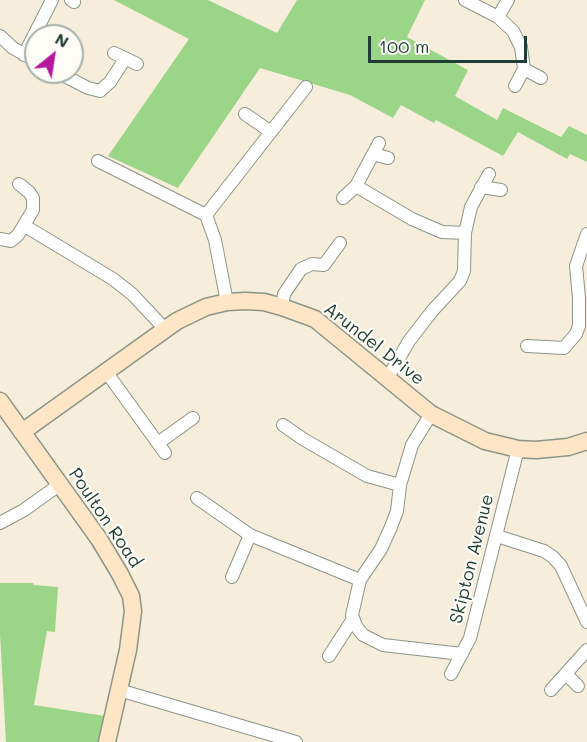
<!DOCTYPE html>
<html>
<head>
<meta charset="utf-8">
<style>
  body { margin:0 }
  #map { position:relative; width:587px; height:742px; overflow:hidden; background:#f7eddb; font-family:Mali,sans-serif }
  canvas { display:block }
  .north { position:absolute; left:24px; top:24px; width:60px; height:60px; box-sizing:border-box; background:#fdfcf7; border:2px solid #a4b0a9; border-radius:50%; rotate:30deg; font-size:16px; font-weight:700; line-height:24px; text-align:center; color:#1f3d34 }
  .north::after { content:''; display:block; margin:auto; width:21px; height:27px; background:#b5179e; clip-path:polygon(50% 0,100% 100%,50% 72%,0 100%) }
  .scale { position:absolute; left:368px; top:36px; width:159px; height:27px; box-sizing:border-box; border:3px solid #1f3d34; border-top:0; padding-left:8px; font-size:18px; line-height:21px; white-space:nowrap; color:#1f3d34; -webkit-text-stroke:4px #fdfcf7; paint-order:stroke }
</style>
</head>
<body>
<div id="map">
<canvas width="587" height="742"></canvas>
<div class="north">N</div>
<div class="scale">100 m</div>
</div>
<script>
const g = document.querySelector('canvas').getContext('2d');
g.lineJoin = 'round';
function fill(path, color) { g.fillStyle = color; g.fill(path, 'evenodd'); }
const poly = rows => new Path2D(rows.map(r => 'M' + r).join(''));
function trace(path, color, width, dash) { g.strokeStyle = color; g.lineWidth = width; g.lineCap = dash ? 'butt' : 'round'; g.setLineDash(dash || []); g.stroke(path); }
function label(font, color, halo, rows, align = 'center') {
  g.font = font + ' Mali,sans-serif'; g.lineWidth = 4.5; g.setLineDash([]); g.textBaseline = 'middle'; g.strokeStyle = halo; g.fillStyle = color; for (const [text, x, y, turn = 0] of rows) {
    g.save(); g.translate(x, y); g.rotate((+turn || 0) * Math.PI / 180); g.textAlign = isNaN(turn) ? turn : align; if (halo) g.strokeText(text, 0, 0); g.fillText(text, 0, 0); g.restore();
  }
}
const green = poly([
  [114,0,208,0,277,33,297,0,425,0,407,37,468,70,455,96,497,120,503,108,561,137,569,126,587,135,587,162,570,154,567,159,518,132,503,156,436,120,434,123,401,105,393,118,350,95,260,68,178,188,108,156,189,39],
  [0,583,33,583,34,585,58,587,55,632,47,631,34,705,105,716,99,742,6,742,0,634]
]);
const street = poly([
  [71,0,74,2],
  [465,0,498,17,513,31,521,47,524,69,515,86],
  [498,17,508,0],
  [0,36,13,48,36,61],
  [114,53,137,64],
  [24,55,52,0],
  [524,69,541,78],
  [57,72,88,88,100,91,110,82,125,59],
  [245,114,271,132],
  [373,154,388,158],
  [98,161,206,215,215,240,227,302],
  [356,186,412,219,442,232,465,233],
  [481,187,501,190],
  [343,198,356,186,379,143],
  [206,215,306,87],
  [25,226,113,279,132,294,165,329],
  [0,239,11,241,18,235,33,210,33,198,29,192,19,184],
  [282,307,284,294,301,269,312,264,324,265,340,243],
  [527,346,564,348,576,334,579,326,579,298,576,266,587,234],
  [107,373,165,453],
  [387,379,409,341,433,310,460,281,464,271,465,233,471,207,489,174],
  [431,414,412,445,400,485,397,511,391,527,381,549,360,580,352,615,356,626,363,635,383,645,462,654],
  [283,425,303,439,367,476,400,485],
  [158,443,193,418],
  [197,498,250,535,360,580],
  [0,523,24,510,59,485],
  [497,536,544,551,553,557,561,566,587,622],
  [232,577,250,535],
  [329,656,353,619],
  [451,674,470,638,518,449],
  [566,674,578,686],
  [119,690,296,742],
  [551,690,587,650]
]);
const secondary = poly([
  [0,401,99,539,120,574,131,596,133,611,128,650,107,742],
  [22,432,177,321,206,307,227,302,245,301,264,302,282,307,315,319,431,414,485,441,518,449,536,450,568,447,587,441]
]);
const streetNames = [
  ["Arundel Drive",374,344,38],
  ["Poulton Road",105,518,56],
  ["Skipton Avenue",472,559,-76]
];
fill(green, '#9bd588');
trace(street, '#8b9588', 14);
trace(secondary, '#8b9588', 19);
trace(street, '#fff', 12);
trace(secondary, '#fee5c5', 16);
label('18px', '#1f3d34', '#fdfcf7', streetNames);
</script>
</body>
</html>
